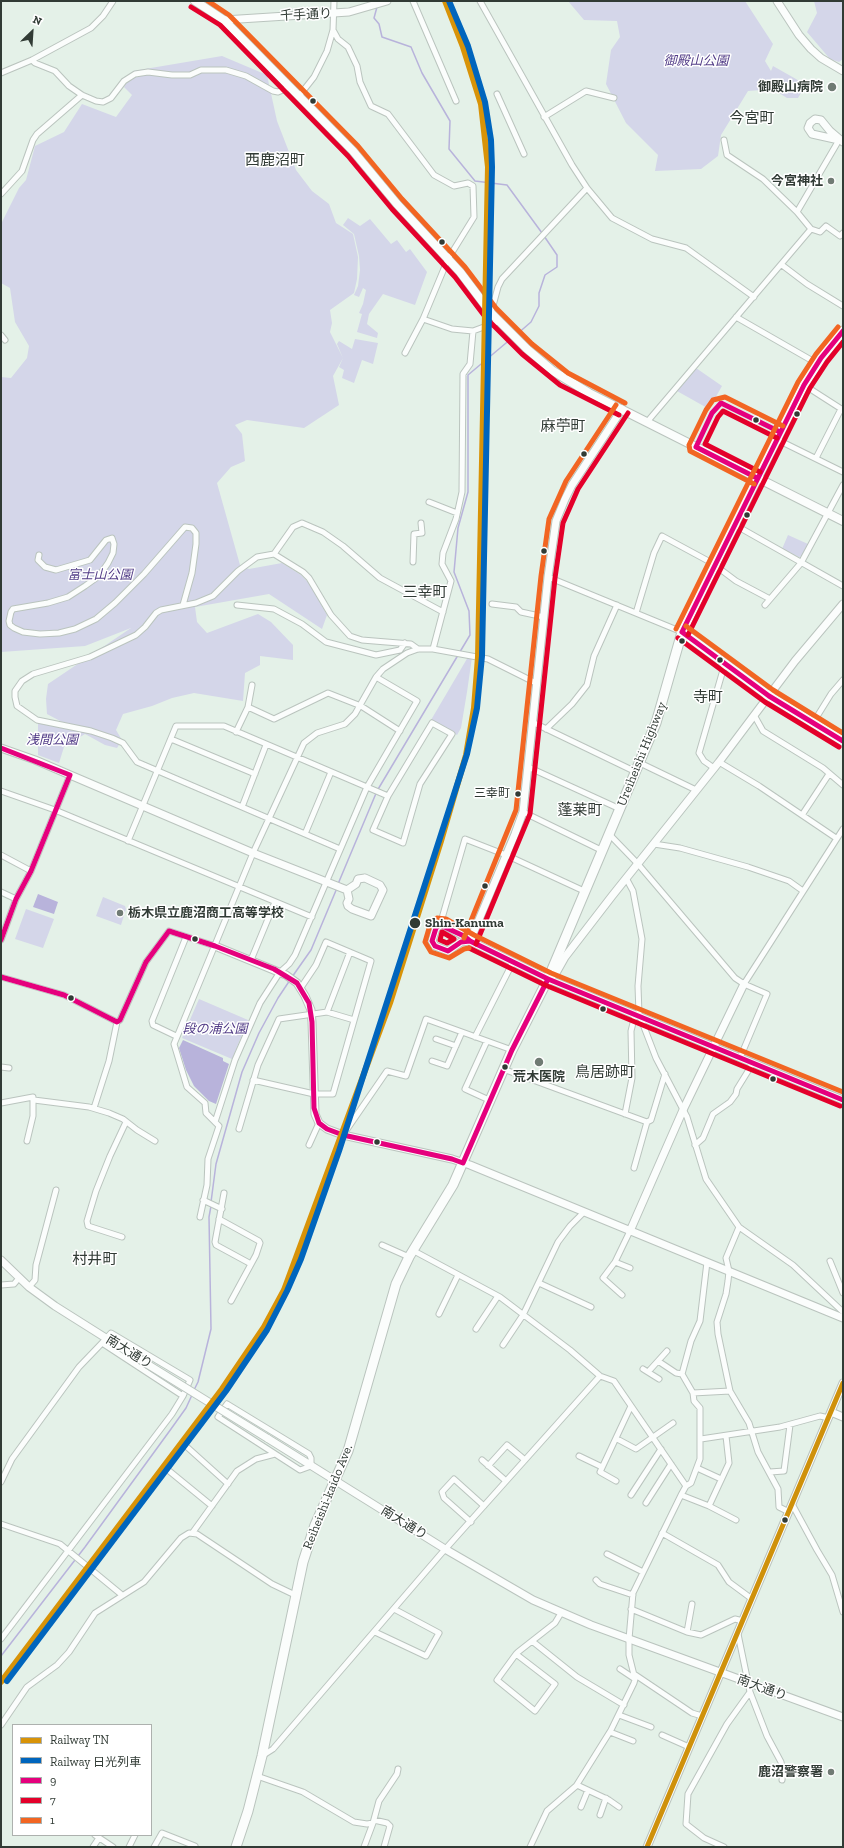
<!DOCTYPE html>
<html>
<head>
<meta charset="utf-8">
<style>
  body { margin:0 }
  #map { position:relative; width:844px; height:1848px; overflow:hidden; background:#e4f1e8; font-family:"Zilla Slab","Noto Sans JP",serif }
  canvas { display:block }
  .frame { position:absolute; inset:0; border:2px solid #313b35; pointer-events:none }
  .legend { position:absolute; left:12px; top:1724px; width:140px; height:112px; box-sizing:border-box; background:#fff; border:1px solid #adb1ae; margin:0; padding:5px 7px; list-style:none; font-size:12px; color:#313b35 }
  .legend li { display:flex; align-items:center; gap:8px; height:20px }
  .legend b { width:20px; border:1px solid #adb1ae }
  .north { position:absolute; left:12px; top:12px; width:40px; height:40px; -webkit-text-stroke:3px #fff; paint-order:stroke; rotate:25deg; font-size:11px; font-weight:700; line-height:16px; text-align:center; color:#313b35 }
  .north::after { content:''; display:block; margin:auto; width:14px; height:18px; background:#313b35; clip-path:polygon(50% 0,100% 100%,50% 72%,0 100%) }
</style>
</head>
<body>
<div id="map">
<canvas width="844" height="1848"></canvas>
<div class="frame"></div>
<ul class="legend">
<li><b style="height:5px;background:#d89308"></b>Railway TN</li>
<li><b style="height:5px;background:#0065bd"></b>Railway 日光列車</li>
<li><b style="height:5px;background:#e5007d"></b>9</li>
<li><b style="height:5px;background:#e4002b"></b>7</li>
<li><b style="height:5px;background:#f26522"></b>1</li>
</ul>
<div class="north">N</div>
</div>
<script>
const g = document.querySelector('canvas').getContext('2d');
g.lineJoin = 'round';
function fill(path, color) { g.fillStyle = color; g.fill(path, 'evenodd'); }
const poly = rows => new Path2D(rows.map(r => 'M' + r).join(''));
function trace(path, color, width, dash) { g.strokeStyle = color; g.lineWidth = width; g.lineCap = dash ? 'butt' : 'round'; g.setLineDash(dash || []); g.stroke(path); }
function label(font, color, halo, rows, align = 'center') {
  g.font = font + ' "Zilla Slab","Noto Sans JP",serif'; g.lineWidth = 3; g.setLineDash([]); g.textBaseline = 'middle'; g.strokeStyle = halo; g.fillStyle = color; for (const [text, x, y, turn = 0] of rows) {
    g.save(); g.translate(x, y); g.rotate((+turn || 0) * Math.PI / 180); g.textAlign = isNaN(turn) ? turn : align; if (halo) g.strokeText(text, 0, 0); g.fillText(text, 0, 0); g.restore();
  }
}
const green = poly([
  [568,1,745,1,773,44,765,61,771,71,773,66,796,79,805,86,798,98,787,98,768,86,761,90,748,91,721,135,718,156,701,169,655,171,658,155,626,123,606,84,611,50,620,37,617,21,584,20],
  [814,1,843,1,843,59,839,62,830,59,807,32,817,13],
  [222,56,267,75,277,121,296,170,312,191,329,204,336,223,353,234,358,257,357,279,354,293,330,310,332,323,330,332,343,358,333,376,339,405,304,428,247,420,235,425,242,434,245,461,231,467,217,483,240,565,249,569,282,563,301,575,310,584,327,615,322,629,269,594,195,607,197,622,207,633,258,614,271,622,293,645,293,660,260,656,260,665,245,673,243,701,194,693,172,698,152,706,123,714,116,730,122,740,117,748,105,745,85,734,64,747,59,763,38,755,38,722,79,731,47,714,46,699,48,684,131,628,85,646,1,652,1,377,11,378,27,358,29,346,15,322,10,288,1,283,1,224,19,188,26,180,35,146,64,132,82,104,116,117,132,95,124,87,133,71],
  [348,218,360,226,370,219,391,244,397,240,406,252,410,249,427,272,415,305,383,294,369,314,367,324,378,333,377,338,357,332,362,314,359,313,363,304,366,290,363,288,359,297,354,295,358,286,360,270,359,256,354,234,343,225],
  [355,339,378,343,373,364,362,360,354,383,342,378,344,370,339,367,343,358,337,344,339,341,352,349],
  [696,368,722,386,709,409,677,391],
  [788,535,808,544,802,556,799,557,782,549],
  [468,657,472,657,467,692,461,728,457,735,431,720],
  [103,897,125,906,126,909,121,925,96,916],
  [26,909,54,919,43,948,15,939],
  [199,999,248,1020,232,1059,182,1038]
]);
const water = poly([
  [38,894,58,902,54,914,33,907],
  [183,1040,223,1058,223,1061,229,1064,216,1104,209,1101,194,1086,186,1070,179,1048]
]);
const stream = poly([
  [377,7,374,18,379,24,382,37,411,47,422,73,450,121,449,149,475,181,507,185,542,233],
  [516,335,531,322,539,306,539,293,545,275,557,267,557,255,544,236],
  [338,884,377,791,470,635,469,611,454,572,458,528,468,492,468,375,512,338],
  [292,977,311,950,337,888],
  [211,1202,216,1164,242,1072,259,1033,278,998,290,980],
  [194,1390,198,1382,211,1329,209,1217,211,1206],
  [1,1656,85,1547,171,1429,186,1408,192,1395]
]);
const street = poly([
  [413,1,456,101],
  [480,1,572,165,587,188,612,218,652,239,686,248,754,297],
  [333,30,338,39,348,47,357,66,360,82,371,106,388,114,434,175,454,186,468,183,473,186,474,217,448,259,423,319,405,353],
  [32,60,35,63,55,71,69,86,82,95,96,101,103,102,111,98,124,81,135,74,148,72,172,75,190,75,201,70,226,70,246,76,273,91,278,92,290,87],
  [1,73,32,60,91,28,103,16,113,1],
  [497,94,524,154],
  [299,96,314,77,327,51,333,30,334,1],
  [544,117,586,91,614,98],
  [1,194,22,171,33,140,37,134,82,95],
  [797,212,839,140],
  [811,229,820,232,826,226,840,236,843,233],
  [782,265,807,284,843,306],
  [491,313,498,287,502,279,587,188],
  [736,317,818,364],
  [423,319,452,329,473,331,500,321],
  [1,335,5,340],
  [804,385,843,410],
  [647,422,811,229,797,212,763,179,727,155,724,140],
  [776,439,843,472],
  [816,458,841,409],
  [429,502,457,513],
  [735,525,843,586],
  [274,554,303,572,309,578,331,615,350,636,362,640,411,644,418,649],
  [39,555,38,560,45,567,56,570,90,560,106,540,112,538,114,544,113,553,108,563,99,576,85,586,68,597,48,603,13,609,11,612,9,621,10,625,14,628,23,632,40,634,59,633,75,629,96,619,115,603,144,574,185,527,192,528,196,533,196,544,192,573,183,605],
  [413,562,414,534,422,533,421,523],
  [548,577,682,632],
  [492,604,516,607,521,612,544,617],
  [237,605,274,609,302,624,326,642,376,655,400,650,405,643],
  [765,605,801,563,843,485],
  [636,613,654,553,662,536,712,563,736,581,770,599],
  [433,649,451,581,442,564,443,553,456,519,462,492,463,374,470,364,473,331],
  [248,707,274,719,328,693,361,706,400,731],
  [754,715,763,731,823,768,843,785],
  [532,722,636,772],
  [432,723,452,734,420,784,403,843,373,830,388,796,432,723],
  [813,723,831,694,843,680],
  [546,729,572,704,587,685,594,656,617,605],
  [236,732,248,707,252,685],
  [171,739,255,774],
  [719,762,759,786,836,838],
  [640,763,696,790],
  [528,767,620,809],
  [714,768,704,761,699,753,725,663],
  [1,791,55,810,312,917],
  [242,807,266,745],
  [523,812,601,850],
  [802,815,829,774],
  [305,834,331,772],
  [609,834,638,864,735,978,744,984,767,994,740,1058],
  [128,841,176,726,224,726,388,796],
  [654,844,680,848,748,867,789,881,803,891],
  [340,849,137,762,123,743,112,738,91,731,37,720,17,706,15,697,15,691,22,681,33,674,90,657,136,635,145,627,156,613,161,610,196,603,213,596,238,571,257,557,274,554,293,527,302,523,323,532,343,546,380,578,443,612],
  [1,855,31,871],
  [626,878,633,891,642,939,638,986,639,1014,656,1058,687,1117,706,1179,739,1227,726,1258,729,1271,728,1281,726,1294,717,1322,718,1334,730,1391,749,1423,758,1452,778,1489,779,1507,789,1512],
  [1,892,16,899],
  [440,925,465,839,506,855,584,891],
  [1,940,16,899,31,871,70,775],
  [251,960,275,902],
  [1,977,64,995,117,1022,120,1020,146,962,169,931,215,946],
  [744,984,843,829],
  [327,1012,350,952],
  [176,1036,153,1025,152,1021,186,937],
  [475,1037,513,962],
  [436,1039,456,1046],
  [487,1041,465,1089,489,1100],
  [432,1061,447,1066,462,1032],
  [1,1067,9,1068],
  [503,1069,647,1122],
  [253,1080,314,1094,333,1094,371,961,326,942,316,965,300,989],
  [34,1100,89,1107,109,1113,123,1119,137,1130,155,1141],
  [1,1103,33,1097,33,1116,27,1141],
  [94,1108,109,1061,117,1022],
  [625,1114,632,1078,631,1031,635,1015],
  [215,1122,235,1060,260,1003,280,972,289,964,295,955,367,787,417,701,376,677],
  [239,1129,258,1065,279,1019,327,1012,354,1020],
  [343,1135,387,1071,406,1076,426,1019,512,1050],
  [309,1145,319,1123],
  [695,1145,703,1138,713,1114,730,1102,736,1094,737,1089,753,1063],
  [634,1168,647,1122,651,1120,665,1074],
  [224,1193,215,1242,216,1245,251,1264],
  [203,1200,222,1209],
  [200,1217,207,1185,208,1159,219,1126,206,1113,205,1103,187,1087,174,1044,253,853,304,743,317,733,345,724,355,714,376,677,383,669,407,653,418,649,433,649,488,659,536,683],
  [219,1219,259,1241,260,1243,256,1255,231,1301],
  [739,1227,793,1265,843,1312],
  [122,1237,88,1226,87,1221,96,1191,110,1156,126,1122],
  [382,1245,409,1257],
  [414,1251,500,1297,570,1350,600,1376,614,1381,686,1486],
  [830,1261,843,1293],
  [615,1262,630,1268],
  [539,1283,591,1307],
  [1,1285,14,1284,19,1278],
  [29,1287,35,1280,36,1265,56,1190],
  [622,1295,603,1278,615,1262,630,1231],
  [439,1314,458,1275],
  [476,1329,498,1296],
  [503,1345,523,1315,558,1242,570,1226,584,1212],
  [658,1361,676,1373,682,1374],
  [643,1369,659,1379],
  [648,1372,667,1351],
  [693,1393,730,1391],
  [227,1404,309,1454,311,1458,311,1466,300,1470,218,1417,227,1404],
  [701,1439,780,1427,820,1416,829,1418],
  [619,1440,636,1449,673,1423],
  [187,1447,228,1484],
  [579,1456,602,1467],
  [482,1460,506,1481],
  [488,1466,507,1445,525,1460],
  [697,1468,721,1479],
  [168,1470,212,1506],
  [770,1472,784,1471,790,1425],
  [616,1481,600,1472,631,1406],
  [1,1482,12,1459,79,1367,102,1343],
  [631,1495,661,1449],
  [681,1495,709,1506,729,1463,726,1436],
  [646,1503,671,1464],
  [792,1504,817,1550,832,1575,843,1612],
  [709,1506,736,1520],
  [471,1522,444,1498,442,1492,454,1479,484,1506],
  [1,1524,60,1544,122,1595],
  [193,1532,237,1471,256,1459,275,1454],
  [662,1533,718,1565,729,1582,752,1599],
  [607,1554,643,1572],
  [596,1580,600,1584,633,1595],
  [631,1609,687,1632,701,1635,735,1619,743,1621],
  [375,1632,426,1656,439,1633,394,1609],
  [687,1632,692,1604],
  [738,1634,750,1692,767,1736,781,1762,783,1771,782,1780],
  [1,1639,172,1414,183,1396,190,1380,111,1333,102,1343,183,1396],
  [532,1641,577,1677,624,1705],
  [516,1654,555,1684,535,1711,497,1680,516,1654,518,1652,555,1623,561,1613],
  [620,1669,635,1679],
  [634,1674,692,1713,702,1716],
  [619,1715,651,1727],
  [1,1725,27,1687,57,1665,69,1652,95,1613,144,1582,181,1538,189,1533,197,1534,272,1584,295,1595],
  [610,1732,633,1741],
  [662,1735,689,1747],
  [262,1756,273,1749,440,1555,600,1376],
  [257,1776,303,1792,354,1822,367,1824,373,1823,364,1847],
  [577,1785,609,1800,619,1807],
  [581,1807,588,1790],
  [600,1815,606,1798],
  [374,1820,387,1823,390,1826,384,1847],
  [373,1823,379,1801,397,1774,398,1769],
  [95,1835,113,1847],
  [93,1847,99,1838],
  [129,1847,135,1835],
  [154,1847,162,1833,195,1846],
  [530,1847,547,1811,576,1786,611,1730,634,1683,635,1679,629,1655,629,1639,633,1593,681,1495,686,1486,691,1483,700,1459,700,1408,694,1401,693,1393,682,1374,691,1341,700,1321,707,1262],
  [724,1847,704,1838,686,1824,688,1794,727,1724,750,1692]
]);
const secondary = poly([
  [777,1,799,35,811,49,821,58,843,71],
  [224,20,349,12,387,1],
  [839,140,812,134,808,128,810,123,815,119,821,120,830,131,843,142],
  [1,748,35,760,253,853,347,890],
  [365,878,380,885,383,890,371,916,352,909,348,906,347,903,349,899,347,890,356,884,358,879,365,878],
  [470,941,515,834,523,812,548,577,556,521,565,499,572,485,622,409],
  [470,941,461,942,448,951,435,946,432,941,436,928,440,925,443,925,464,936,470,941,548,979,843,1100],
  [215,946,286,975,297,983,305,996,311,1010,312,1022,315,1114,319,1123,327,1129,343,1135,452,1159,470,1165,843,1318],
  [548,978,556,973,565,957,612,896,719,762,795,661,843,604],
  [630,1231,683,1110,744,984],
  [1,1260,29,1287,55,1306,147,1364],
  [831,1412,843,1417],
  [267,1438,445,1549,533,1600,591,1625,843,1717],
  [647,1847,843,1383]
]);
const primary = poly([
  [195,1,224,20,353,151,397,204,460,272,491,313,527,349,553,371,589,393,843,521]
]);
const highway = poly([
  [682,632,769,696,843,741],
  [236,1847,248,1811,262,1756,303,1562,315,1525,348,1451,396,1284,409,1257,453,1185,512,1050,548,979,656,723,682,632,757,478,804,385,821,358,843,331]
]);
const secondaryBridge = poly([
  [147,1364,267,1438]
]);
const bus1 = poly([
  [696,447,712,413,721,403,780,432],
  [696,447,757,478],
  [682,632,804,385,821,358,843,331],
  [682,632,769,696,843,741],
  [1,748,70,775],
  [440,925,464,936,470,941,461,942,448,951,435,946,432,941,436,928,440,925],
  [1,940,16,899,31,871,70,775],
  [470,941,548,979,843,1100],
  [1,977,64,995,117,1022,120,1020,146,962,169,931,215,946,274,969,297,983,309,1003,312,1022,314,1108,319,1123,327,1129,343,1135,452,1159,463,1163],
  [463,1163,512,1050,548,979]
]);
const bus2 = poly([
  [191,7,220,25,348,156,392,209,455,277,486,318,522,354,560,385,619,415],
  [760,472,705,444,718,417,723,411,777,438],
  [688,635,810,388,827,362,843,342],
  [678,638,765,702,839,747],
  [442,932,454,939,447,943,440,940,442,932],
  [476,944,530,814,555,578,563,523,578,489,628,413],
  [469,948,545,985,840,1106]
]);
const bus3 = poly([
  [208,1,229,15,358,146,402,199,465,267,496,308,532,344,568,373,625,403],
  [754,484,690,451,689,445,706,410,713,400,725,397,783,426],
  [686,626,773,690,843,733],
  [676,629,798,382,816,354,838,327],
  [464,938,516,810,541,576,549,519,566,481,616,405],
  [469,948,464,949,449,958,431,952,425,942,430,925,437,918,446,919,474,935,551,973,843,1092]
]);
const bus4 = poly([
  [647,1847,843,1383]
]);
const rail1 = poly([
  [1,1682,222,1389,264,1327,284,1290,390,1003,441,841,466,755,474,708,478,657,488,167,481,104,463,47,445,1]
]);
const rail2 = poly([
  [7,1681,226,1391,267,1330,287,1291,301,1259,339,1151,467,754,477,708,482,656,492,167,491,140,485,102,468,46,449,1]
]);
const markers = [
  [832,87,5,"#707b74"],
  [313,101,3.5,"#313b35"],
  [831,181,4,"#707b74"],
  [442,242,3.5,"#313b35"],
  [797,414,3.5,"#313b35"],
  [756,420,3.5,"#313b35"],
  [584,454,3.5,"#313b35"],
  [747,515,3.5,"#313b35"],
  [544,551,3.5,"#313b35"],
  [682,641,3.5,"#313b35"],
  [720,660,3.5,"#313b35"],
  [518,794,3.5,"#313b35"],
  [485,886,3.5,"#313b35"],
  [120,913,4,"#707b74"],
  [415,923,6,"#313b35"],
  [195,939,3.5,"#313b35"],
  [71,998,3.5,"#313b35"],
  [603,1009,3.5,"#313b35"],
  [539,1062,5,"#707b74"],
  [505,1067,3.5,"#313b35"],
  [773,1079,3.5,"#313b35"],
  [377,1142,3.5,"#313b35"],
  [785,1520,3.5,"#313b35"],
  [831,1772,4,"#707b74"]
];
const busNames = [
  ["三幸町",510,794]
];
const streetNames = [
  ["千手通り",306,15,-3],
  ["Ureiheishi Highway",642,754,-68],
  ["南大通り",129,1352,32],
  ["Reiheishi-kaido Ave.",328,1497,-68],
  ["南大通り",404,1523,32],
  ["南大通り",762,1688,20]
];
const parkNames = [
  ["御殿山公園",696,61],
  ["富士山公園",100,575],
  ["浅間公園",52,740],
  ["段の浦公園",215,1029]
];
const poiNames = [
  ["御殿山病院",823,87],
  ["今宮神社",823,181],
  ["栃木県立鹿沼商工高等学校",128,913,"left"],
  ["荒木医院",539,1077,"center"],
  ["鹿沼警察署",823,1772]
];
const stopNames = [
  ["Shin-Kanuma",425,923]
];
const quarterNames = [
  ["今宮町",752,119],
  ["西鹿沼町",275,161],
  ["麻苧町",563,427],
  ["三幸町",425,593],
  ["寺町",708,698],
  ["蓬莱町",580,811],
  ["鳥居跡町",605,1073],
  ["村井町",95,1260]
];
fill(green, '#d4d6e9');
fill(water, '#b8b3db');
trace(stream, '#b8b3db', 1.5);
trace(street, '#bac4be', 7);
trace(secondary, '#bac4be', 9);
trace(primary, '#bac4be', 10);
trace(highway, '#bac4be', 11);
trace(street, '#fbfdfc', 5);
trace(secondary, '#fbfdfc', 7);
trace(primary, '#fbfdfc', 8);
trace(highway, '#fbfdfc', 9);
trace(secondaryBridge, '#bac4be', 9, []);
trace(secondaryBridge, '#fbfdfc', 7);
trace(bus1, '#e5007d', 5);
trace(bus2, '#e4002b', 5);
trace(bus3, '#f26522', 5);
trace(bus4, '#cf910b', 5);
trace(rail1, '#d89308', 6);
trace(rail2, '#0065bd', 6);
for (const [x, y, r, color] of markers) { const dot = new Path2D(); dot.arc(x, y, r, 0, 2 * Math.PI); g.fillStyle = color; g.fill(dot); trace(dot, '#fff', 1.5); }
label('12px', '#313b35', '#fff', busNames, 'right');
label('13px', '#313b35', '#fff', streetNames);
label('italic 13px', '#523c87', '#fff', parkNames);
label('bold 13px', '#313b35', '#fff', poiNames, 'right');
label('bold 13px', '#313b35', '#fff', stopNames, 'left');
label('15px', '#313b35', '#fff', quarterNames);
</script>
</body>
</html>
